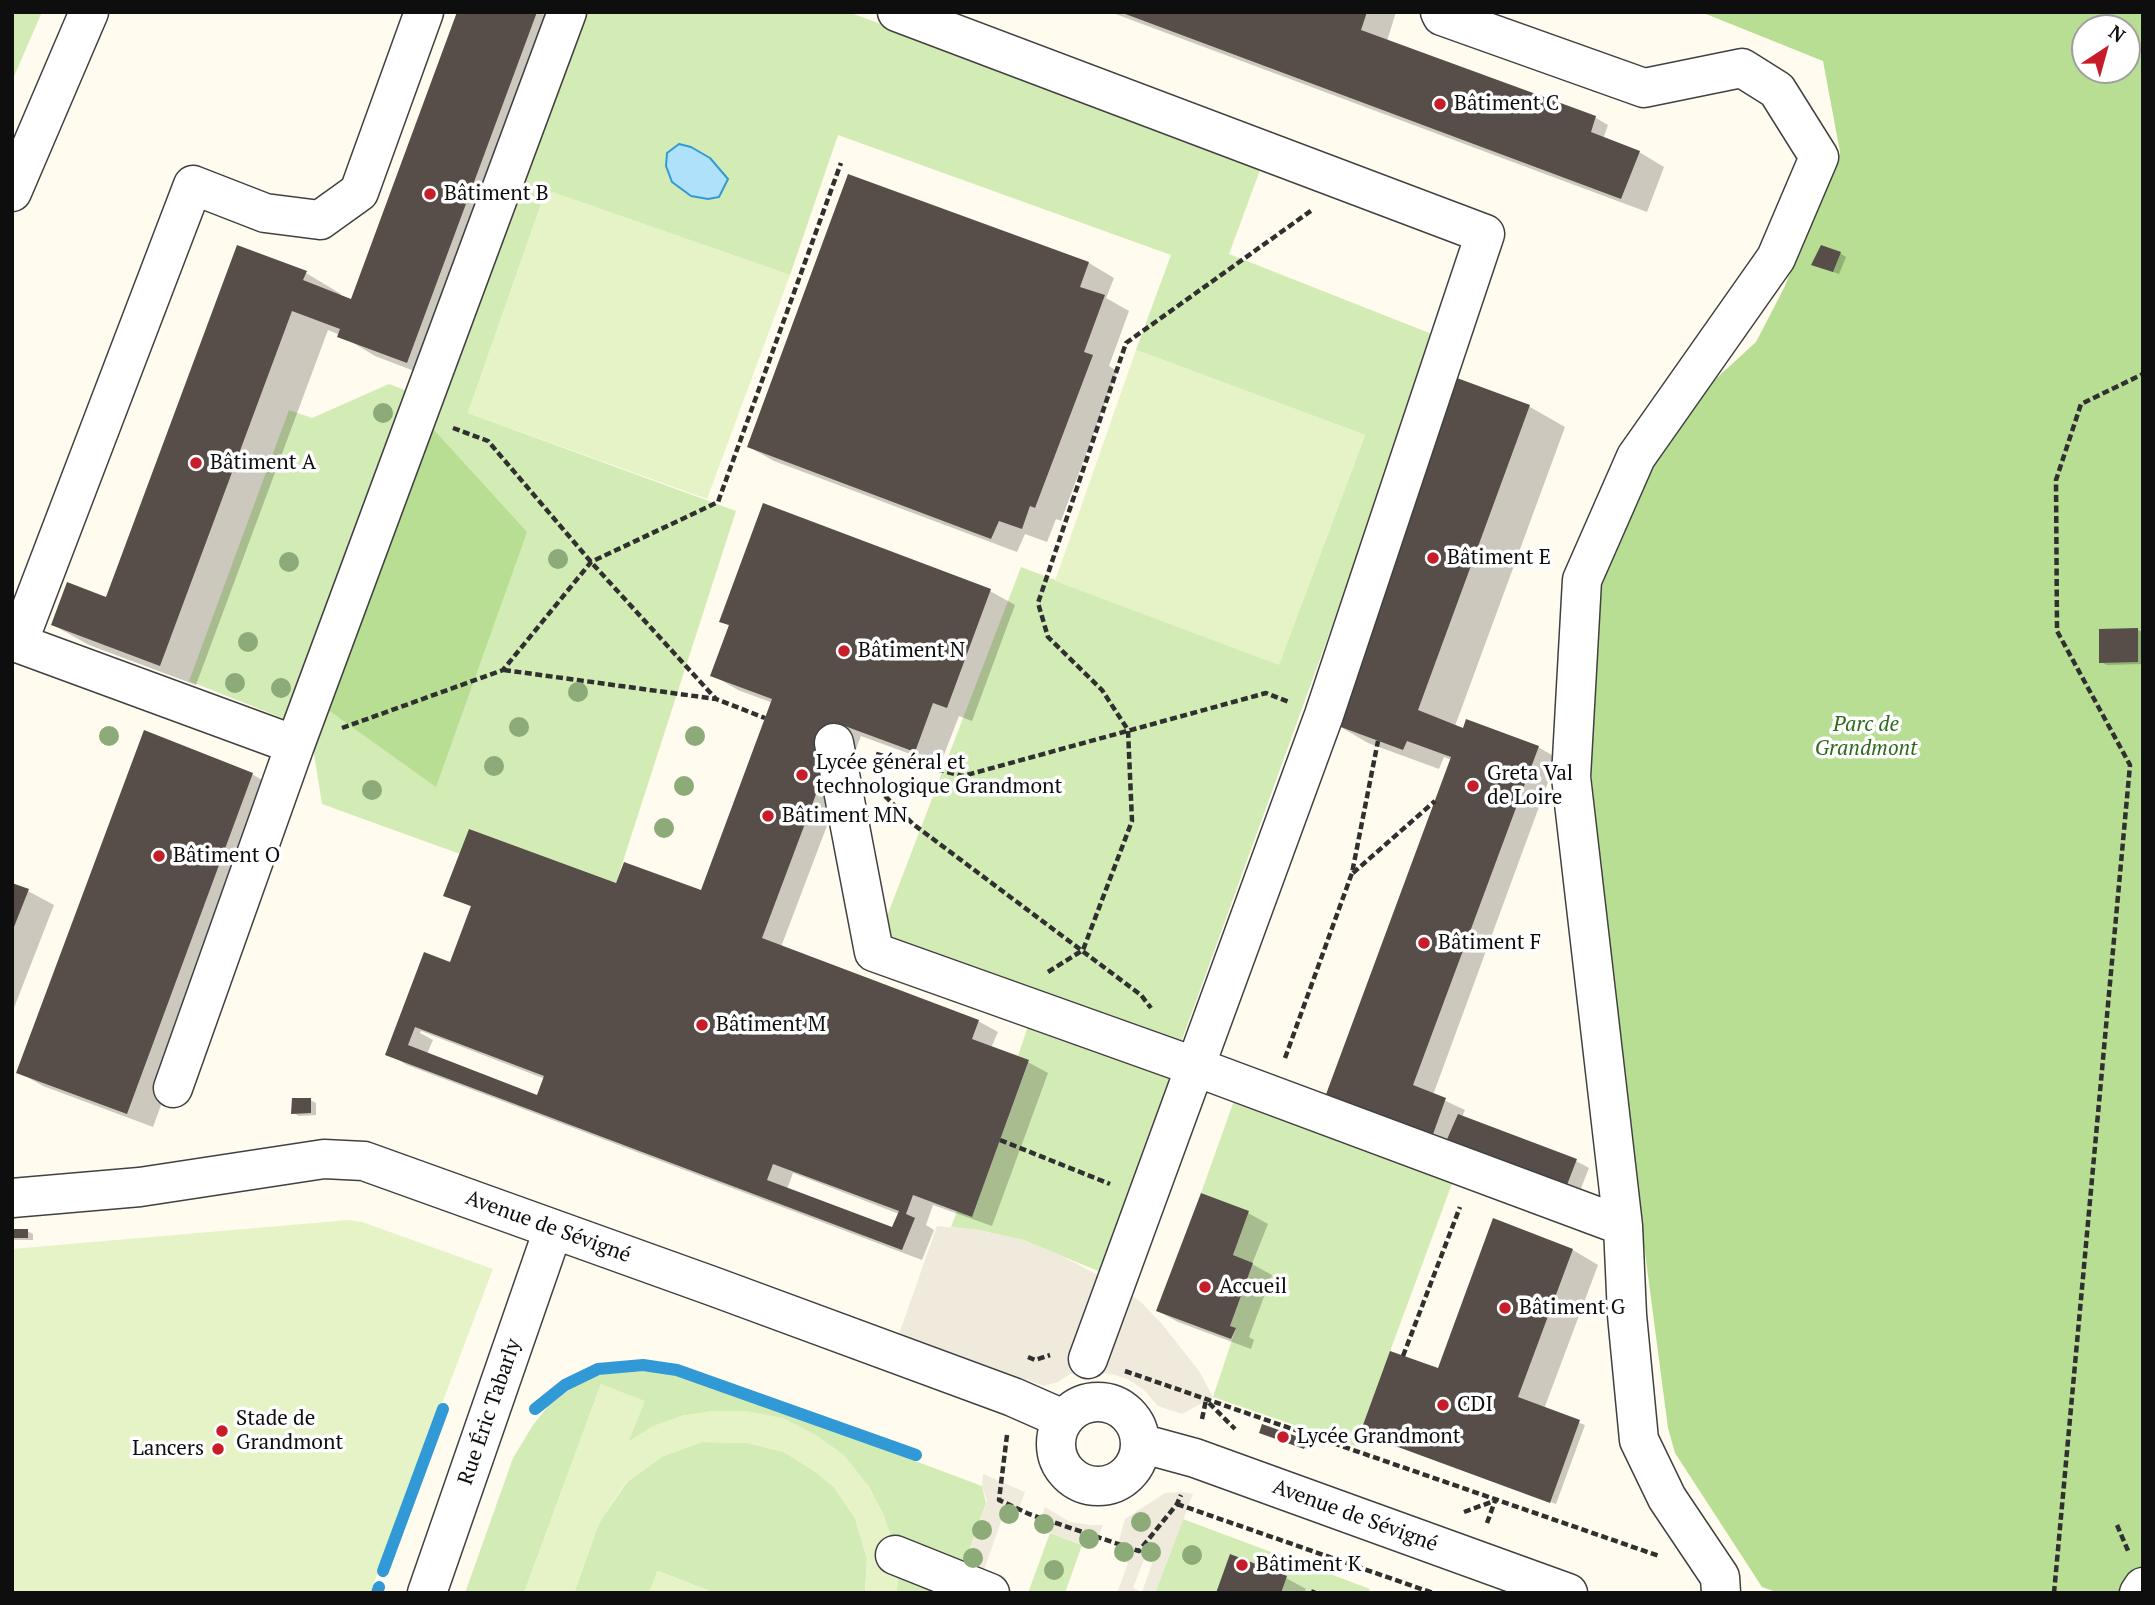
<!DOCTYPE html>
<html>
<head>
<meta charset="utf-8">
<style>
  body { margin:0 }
  #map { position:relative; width:2155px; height:1605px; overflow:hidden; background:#fffbee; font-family:"PT Serif",serif }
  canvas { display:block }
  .frame { position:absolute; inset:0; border:14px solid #0e0e0e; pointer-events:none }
  .north { position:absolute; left:2071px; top:14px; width:70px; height:70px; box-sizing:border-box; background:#fff; border:2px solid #9f9f9f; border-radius:50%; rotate:36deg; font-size:19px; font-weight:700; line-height:28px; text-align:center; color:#0e0e0e }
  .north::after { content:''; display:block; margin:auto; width:24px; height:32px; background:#c71c2a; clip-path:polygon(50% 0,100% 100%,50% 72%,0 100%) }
</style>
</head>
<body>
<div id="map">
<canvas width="2155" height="1605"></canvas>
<div class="frame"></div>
<div class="north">N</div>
</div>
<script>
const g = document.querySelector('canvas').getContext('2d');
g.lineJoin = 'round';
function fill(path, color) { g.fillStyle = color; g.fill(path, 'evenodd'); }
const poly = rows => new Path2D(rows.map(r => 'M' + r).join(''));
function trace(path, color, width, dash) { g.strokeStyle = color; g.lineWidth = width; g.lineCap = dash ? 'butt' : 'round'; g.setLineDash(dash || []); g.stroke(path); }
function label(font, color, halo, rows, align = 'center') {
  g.font = font + ' "PT Serif",serif'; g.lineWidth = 7; g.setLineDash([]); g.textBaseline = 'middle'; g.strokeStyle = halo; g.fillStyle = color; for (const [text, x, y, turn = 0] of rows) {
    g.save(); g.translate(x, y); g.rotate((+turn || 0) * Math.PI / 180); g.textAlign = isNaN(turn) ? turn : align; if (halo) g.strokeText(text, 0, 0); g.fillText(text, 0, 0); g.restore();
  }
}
const green = poly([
  [12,12,42,12,12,81],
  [579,12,848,12,1263,162,1229,254,1437,336,1179,1048,879,937,1021,567,1279,664,1365,435,1136,350,1171,255,838,135,790,275,546,190,468,413,736,511,616,883,460,854,322,804,310,729,189,681,289,410,312,418,389,384,432,400],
  [1030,1020,1177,1072,1108,1275,1023,1240,978,1230,951,1227,957,1211,972,1216,1029,1061,1018,1056],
  [1235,1098,1453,1181,1355,1446,1213,1397,1236,1328,1230,1326,1253,1263,1233,1255,1249,1211,1201,1193],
  [623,1370,676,1373,699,1380,982,1486,986,1503,954,1593,897,1593,894,1547,884,1516,868,1485,746,1411,714,1411,681,1416,628,1442,601,1384,524,1593,465,1593,513,1458,533,1425,549,1405,573,1387,596,1376],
  [702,1442,748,1443,784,1452,816,1472,834,1487,855,1518,867,1559,865,1593,715,1593,658,1571,649,1593,574,1593,599,1523,627,1482,663,1456],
  [1183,1519,1370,1589,1368,1593,1155,1593],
  [1050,1533,1082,1545,1065,1593,1028,1593]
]);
const forest = poly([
  [1701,12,2143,12,2143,1593,1779,1593,1762,1587,1675,1453,1668,1428,1625,1100,1588,742,1603,576,1654,456,1708,386,1756,342,1784,288,1840,152,1823,61],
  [2085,28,2127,28,2127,70,2085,70],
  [433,429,527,532,436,787,327,709]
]);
const pitch = poly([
  [546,190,790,275,707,499,468,413],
  [1136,350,1365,435,1279,665,1055,581],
  [349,1220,362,1222,493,1269,370,1593,12,1593,12,1249],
  [601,1384,645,1401,629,1441,653,1426,681,1416,714,1411,746,1411,783,1418,816,1435,844,1455,868,1485,884,1516,894,1546,898,1579,897,1593,865,1593,867,1559,855,1518,834,1487,816,1472,784,1452,748,1443,702,1442,663,1456,626,1482,599,1523,574,1593,524,1593],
  [657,1571,715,1593,649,1593]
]);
const plaza = poly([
  [937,1226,978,1230,1023,1240,1056,1253,1115,1284,1142,1303,1162,1324,1199,1371,1213,1397,1182,1414,1158,1406,1144,1390,1129,1380,1115,1375,1099,1372,1070,1374,1058,1382,1044,1386,899,1334],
  [983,1474,1025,1492,1015,1520,1003,1516,976,1593,954,1593,987,1501,982,1486],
  [1182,1492,1193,1494,1155,1593,1117,1593,1128,1563,1114,1557,1125,1519,1165,1493],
  [1150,1544,1158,1547,1142,1592,1133,1588],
  [1045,1507,1070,1522,1090,1525,1103,1525,1094,1549,1037,1528]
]);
const water = poly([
  [679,144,691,147,710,158,728,179,719,197,708,199,691,196,672,182,666,166,667,153,679,144]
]);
const shadow = poly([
  [459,12,539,12,573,31,443,382,375,356,340,335,328,330,196,685,89,645,53,625,107,600,306,273,341,294,340,297,352,301],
  [1110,12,1396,12,1387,41,1596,118,1608,125,1603,139,1639,152,1664,167,1647,212],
  [849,176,1089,263,1114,278,1106,298,1129,311,1109,366,1117,371,1061,521,1056,519,1047,542,1025,534,1017,552,774,461,749,447],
  [1840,253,1846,257,1839,274,1813,265],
  [1458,380,1530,407,1565,427,1455,726,1538,747,1557,758,1433,1095,1465,1110,1462,1117,1576,1161,1589,1168,1578,1196,1346,1108,1452,760,1444,757,1439,769,1368,743,1332,722],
  [990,591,1015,605,972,721,959,716,940,765,861,736,781,947,978,1021,998,1032,991,1048,1028,1062,1048,1073,992,1226,933,1205,926,1225,934,1230,922,1260,407,1065,388,1054,451,964,472,907,446,895,625,889,702,892,773,703,738,690,712,675,731,627,721,621],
  [421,1031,545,1079,538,1097,427,1054,433,1040,420,1033],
  [793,1173,899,1214,893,1230,787,1189],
  [2138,630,2143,632,2143,664,2107,665,2101,662],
  [252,774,277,789,153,1127,43,1086,18,1072],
  [12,885,28,891,54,905,12,1013],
  [310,1100,316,1103,316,1115,299,1116,293,1113],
  [1248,1213,1268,1224,1252,1264,1272,1275,1249,1337,1254,1340,1251,1349,1178,1322,1158,1311],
  [1494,1221,1573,1250,1598,1265,1544,1409,1585,1425,1556,1504,1368,1435,1439,1371],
  [12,1231,27,1231,33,1234,33,1240,12,1240],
  [1267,1435,1306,1442,1312,1445,1310,1450],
  [1286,1578,1306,1589,1304,1593,1218,1593]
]);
const stream = poly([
  [535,1409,565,1385,598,1369,643,1365,677,1370,916,1455],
  [383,1571,443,1409],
  [377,1593,379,1587]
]);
const building = poly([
  [457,12,537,12,407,363,337,337,340,329,292,311,160,666,51,625,67,582,106,597,237,245,307,271,303,280,351,299],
  [1120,12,1367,12,1361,30,1596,116,1591,132,1640,151,1621,199],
  [848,174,1089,262,1080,287,1105,295,1084,352,1093,355,1035,508,1030,506,1022,529,999,521,991,539,747,447],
  [1821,245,1841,252,1833,272,1811,265],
  [1457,378,1530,405,1418,710,1463,728,1466,719,1539,746,1413,1085,1446,1098,1432,1137,1325,1097,1451,757,1407,741,1403,750,1330,723],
  [763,503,991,589,947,708,933,703,915,752,842,725,762,938,979,1020,972,1039,1029,1060,972,1217,913,1195,906,1214,915,1218,902,1250,385,1055,424,952,450,962,471,906,443,896,469,829,616,883,624,862,701,890,772,699,710,676,729,625,719,622],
  [415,1027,544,1076,537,1095,408,1045],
  [773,1164,899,1211,892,1227,767,1180],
  [2138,628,2138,662,2099,663,2099,629],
  [144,730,253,773,127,1114,16,1073],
  [12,883,29,889,12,932],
  [292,1098,311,1098,311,1113,291,1114],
  [1458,1114,1577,1159,1565,1190,1445,1144],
  [1201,1193,1249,1211,1233,1255,1253,1263,1230,1326,1236,1328,1231,1339,1156,1311],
  [1493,1218,1573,1249,1518,1397,1580,1420,1550,1503,1360,1433,1390,1351,1438,1368],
  [12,1229,28,1229,28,1238,12,1238],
  [1262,1424,1307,1440,1304,1449,1259,1433],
  [1230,1554,1287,1576,1281,1593,1216,1593]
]);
const path = poly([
  [453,428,488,441,591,562,716,699],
  [504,670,716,699,765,718],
  [342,728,503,670,591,562,718,502,841,163],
  [876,754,963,776,1266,693,1289,702],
  [885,796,913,824,1141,995,1151,1008],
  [1353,873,1435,801],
  [1048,972,1083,950,1132,821,1128,730,1102,690,1048,637,1038,603,1126,343,1312,210],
  [1285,1058,1352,873,1378,741],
  [1000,1140,1110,1184],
  [1403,1356,1460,1207],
  [1028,1357,1035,1360,1050,1355],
  [1125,1371,1659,1556],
  [1209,1403,1235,1429],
  [1202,1419,1206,1400],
  [1007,1435,999,1500,1029,1514,1139,1551,1177,1504,1181,1495],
  [1177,1504,1433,1593],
  [1464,1512,1494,1501],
  [1487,1523,1495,1501],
  [2117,1525,2129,1553],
  [1313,1593,1314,1590],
  [2054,1593,2130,765,2057,631,2056,480,2081,404,2143,374]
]);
const minor = poly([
  [897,12,1485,234,1324,715,1088,1359],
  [1440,12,1442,16,1644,88,1742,68,1777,90,1819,157,1776,258,1636,457,1582,580,1571,777,1623,1226,1627,1315,1639,1440,1667,1498,1720,1577,1721,1593],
  [12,192,89,12],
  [12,641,295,745,173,1088],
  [18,643,193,185,265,213,320,220,359,192,424,12],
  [834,743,874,952,1196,1067,1623,1226],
  [295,745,567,12],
  [12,1198,140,1187,324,1159,364,1161,712,1286,1013,1397,1063,1419],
  '1056 1444a42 42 0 1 1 84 0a42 42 0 1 1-84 0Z',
  [1140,1443,1195,1458,1568,1593],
  [895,1555,990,1593],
  [427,1593,553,1230],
  [2139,1593,2143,1587]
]);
const trees = [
  [383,413],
  [558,559],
  [289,562],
  [248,642],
  [235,683],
  [281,688],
  [578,692],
  [519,727],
  [109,736],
  [695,736],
  [494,766],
  [684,786],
  [372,790],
  [664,828],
  [1009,1514],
  [1141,1522],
  [1044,1524],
  [982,1530],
  [1089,1539],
  [1124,1552],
  [1151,1552],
  [1192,1555],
  [973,1558],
  [1054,1570]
];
const markers = [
  [1440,104,7,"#c71c2a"],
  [430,194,7,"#c71c2a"],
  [196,463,7,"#c71c2a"],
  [1433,558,7,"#c71c2a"],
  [844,651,7,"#c71c2a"],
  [802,775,7,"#c71c2a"],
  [1473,786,7,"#c71c2a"],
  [768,816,7,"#c71c2a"],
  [159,856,7,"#c71c2a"],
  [1424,943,7,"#c71c2a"],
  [702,1025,7,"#c71c2a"],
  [1205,1287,7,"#c71c2a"],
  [1505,1308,7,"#c71c2a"],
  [1443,1405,7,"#c71c2a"],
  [222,1431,7,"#c71c2a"],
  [1283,1437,7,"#c71c2a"],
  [218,1449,7,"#c71c2a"],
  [1242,1565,7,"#c71c2a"]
];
const poiNames = [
  ["Bâtiment C",1454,104],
  ["Bâtiment B",444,194],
  ["Bâtiment A",210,463],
  ["Bâtiment E",1447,558],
  ["Bâtiment N",858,651],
  ["Lycée général et",816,763],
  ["technologique Grandmont",816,787],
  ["Greta Val",1487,774],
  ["de Loire",1487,798],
  ["Bâtiment MN",782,816],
  ["Bâtiment O",173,856],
  ["Bâtiment F",1438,943],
  ["Bâtiment M",716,1025],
  ["Accueil",1219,1287],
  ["Bâtiment G",1519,1308],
  ["CDI",1457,1405],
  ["Stade de",236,1419],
  ["Grandmont",236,1443],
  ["Lycée Grandmont",1297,1437],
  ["Lancers",204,1449,"right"],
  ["Bâtiment K",1256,1565]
];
const parkNames = [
  ["Parc de",1866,725],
  ["Grandmont",1866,749]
];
const streetNames = [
  ["Avenue de Sévigné",548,1227,20],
  ["Rue Éric Tabarly",490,1412,-71],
  ["Avenue de Sévigné",1355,1516,20]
];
fill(green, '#d3ecb5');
fill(forest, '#b7de93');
fill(pitch, '#e5f3c7');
fill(plaza, '#f0eadc');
fill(water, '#afe1fa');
trace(water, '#319ad6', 2);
fill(shadow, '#0003');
trace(stream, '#319ad6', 12);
fill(building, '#574e49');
trace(minor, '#414141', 41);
trace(path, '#303030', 4.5, [7, 3.5]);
trace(minor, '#fff', 38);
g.fillStyle = '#8cab79';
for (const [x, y] of trees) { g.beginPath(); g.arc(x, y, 10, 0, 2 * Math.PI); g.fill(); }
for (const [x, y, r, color] of markers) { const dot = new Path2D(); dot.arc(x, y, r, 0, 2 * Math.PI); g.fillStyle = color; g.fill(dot); trace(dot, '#fff', 2.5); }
label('21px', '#0e0e0e', '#fff', poiNames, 'left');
label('italic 21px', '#2d6a19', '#fff', parkNames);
label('21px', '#0e0e0e', '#fff', streetNames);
</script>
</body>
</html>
